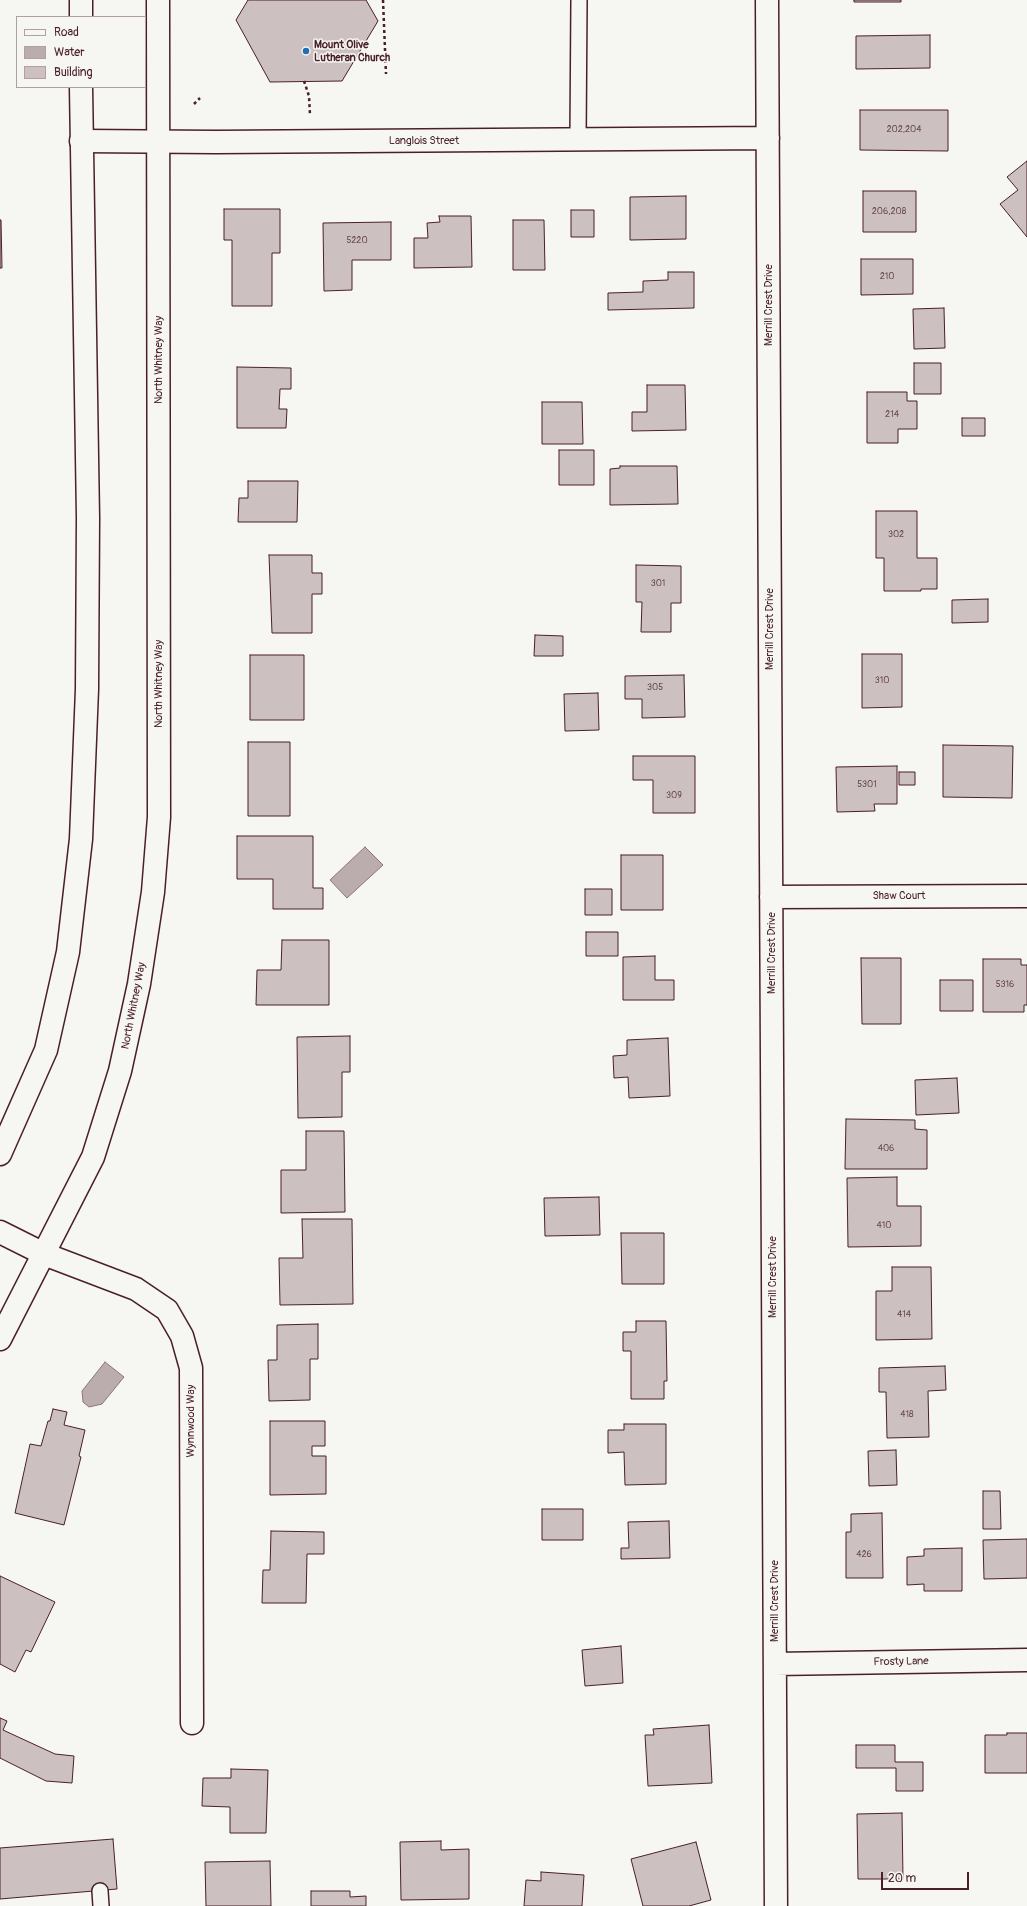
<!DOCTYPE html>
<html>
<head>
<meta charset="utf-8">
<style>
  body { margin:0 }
  #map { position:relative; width:1027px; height:1906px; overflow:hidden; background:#f6f6f2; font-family:Pangolin,sans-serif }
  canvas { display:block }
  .legend { position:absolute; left:16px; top:16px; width:130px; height:72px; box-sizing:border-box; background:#f6f6f2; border:1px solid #b1a0a2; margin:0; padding:5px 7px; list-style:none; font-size:12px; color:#4a1f2b }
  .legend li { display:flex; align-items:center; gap:8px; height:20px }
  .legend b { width:20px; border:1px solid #b1a0a2 }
  .scale { position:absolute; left:881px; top:1872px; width:88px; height:18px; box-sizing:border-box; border:2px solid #4a1f2b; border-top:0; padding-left:5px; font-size:12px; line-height:14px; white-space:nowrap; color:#4a1f2b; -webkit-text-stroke:3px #f6f6f2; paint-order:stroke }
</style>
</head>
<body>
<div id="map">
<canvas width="1027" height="1906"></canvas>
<ul class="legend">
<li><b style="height:5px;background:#f6f6f2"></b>Road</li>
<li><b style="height:11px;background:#bbadae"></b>Water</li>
<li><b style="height:11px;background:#ccc1c0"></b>Building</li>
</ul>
<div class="scale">20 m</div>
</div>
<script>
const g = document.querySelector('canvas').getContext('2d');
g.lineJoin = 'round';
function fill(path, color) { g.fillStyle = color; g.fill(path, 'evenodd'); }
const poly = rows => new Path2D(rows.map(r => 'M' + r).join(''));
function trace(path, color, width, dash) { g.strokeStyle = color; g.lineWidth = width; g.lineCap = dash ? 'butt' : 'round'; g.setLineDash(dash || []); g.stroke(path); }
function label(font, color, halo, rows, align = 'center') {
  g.font = font + ' Pangolin,sans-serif'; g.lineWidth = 3; g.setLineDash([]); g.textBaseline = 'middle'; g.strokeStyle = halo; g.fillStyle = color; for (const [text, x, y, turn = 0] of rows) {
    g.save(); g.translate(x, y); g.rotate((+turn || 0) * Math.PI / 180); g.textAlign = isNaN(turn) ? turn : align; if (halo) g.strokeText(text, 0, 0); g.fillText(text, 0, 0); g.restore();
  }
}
const water = poly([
  [365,847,383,865,347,898,330,880,365,847],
  [105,1362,124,1377,102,1404,89,1407,83,1402,82,1391,105,1362]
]);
const building = poly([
  [248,0,366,0,378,21,342,81,270,82,236,20,248,0],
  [854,0,901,0,901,2,854,2,854,0],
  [930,35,930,68,856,69,856,36,930,35],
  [860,110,948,110,948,151,860,150,860,110],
  [1027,161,1027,237,1000,204,1018,190,1007,177,1027,161],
  [863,191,916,191,916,232,863,232,863,191],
  [686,196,686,239,630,240,630,197,686,196],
  [224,209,280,209,280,253,272,253,272,306,232,306,232,240,224,240,224,209],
  [571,210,594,210,594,237,571,237,571,210],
  [439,216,471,216,472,267,414,268,414,238,428,238,427,223,440,222,439,216],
  [0,220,1,220,2,268,0,268,0,220],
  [513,220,544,220,545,270,513,270,513,220],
  [391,222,391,260,352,260,352,290,324,291,323,223,391,222],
  [861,259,913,259,913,294,861,295,861,259],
  [668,272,694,272,694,308,608,310,608,293,643,292,643,281,668,280,668,272],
  [944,308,945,348,914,349,913,309,944,308],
  [914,363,941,363,941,394,914,394,914,363],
  [237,367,291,368,291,389,280,389,279,409,287,409,286,428,237,428,237,367],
  [647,385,685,385,686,430,632,431,632,412,647,412,647,385],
  [867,392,907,392,907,401,917,401,917,429,898,429,898,443,867,443,867,392],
  [542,402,582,402,583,444,542,444,542,402],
  [962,418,985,418,985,436,962,436,962,418],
  [559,450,594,450,594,485,559,485,559,450],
  [620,466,677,466,678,504,610,505,610,469,620,468,620,466],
  [248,481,298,481,297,522,238,522,239,498,248,498,248,481],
  [876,511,917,511,917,558,937,558,937,589,921,589,921,591,884,591,884,558,876,558,876,511],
  [269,555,312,555,312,573,322,573,322,594,312,594,312,633,272,633,269,555],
  [636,565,681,566,681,603,671,603,671,632,641,632,642,602,636,602,636,565],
  [988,599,988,622,952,623,952,600,988,599],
  [535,635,563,636,563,656,534,656,535,635],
  [862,654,902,654,902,707,862,708,862,654],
  [250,655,304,655,304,720,250,720,250,655],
  [684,675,685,717,642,718,642,699,625,699,625,676,684,675],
  [598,693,599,730,565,731,564,694,598,693],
  [248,742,290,742,290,816,248,816,248,742],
  [943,745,1013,746,1012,798,943,797,943,745],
  [633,756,695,756,695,813,653,813,653,780,633,780,633,756],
  [897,766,897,804,874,804,875,811,837,812,836,767,897,766],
  [899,772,915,772,915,785,899,785,899,772],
  [237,836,313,836,313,888,323,888,323,909,273,909,273,879,237,879,237,836],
  [621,855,663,855,663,910,621,910,621,855],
  [585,889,612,889,612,915,585,915,585,889],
  [586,932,618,932,618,956,586,956,586,932],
  [282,940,329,940,329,1005,256,1005,257,970,281,970,282,940],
  [655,956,655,980,674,980,674,1000,623,1000,623,957,655,956],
  [861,958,901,958,901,1024,862,1024,861,958],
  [983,959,1021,959,1021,965,1027,965,1027,1005,1024,1005,1024,1012,983,1012,983,959],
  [940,980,973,980,973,1011,940,1011,940,980],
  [350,1036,350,1072,342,1072,342,1117,298,1118,297,1037,350,1036],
  [668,1038,670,1096,629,1098,628,1077,614,1078,613,1056,627,1055,627,1040,668,1038],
  [957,1078,959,1113,916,1115,915,1080,957,1078],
  [846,1119,915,1120,915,1129,927,1130,927,1169,845,1169,846,1119],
  [306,1131,344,1131,345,1212,281,1213,281,1170,306,1170,306,1131],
  [897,1177,897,1206,921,1206,921,1246,848,1247,847,1178,897,1177],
  [599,1197,600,1235,545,1236,544,1198,599,1197],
  [302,1219,352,1219,353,1304,280,1305,279,1258,303,1258,302,1219],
  [621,1233,664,1233,664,1284,622,1284,621,1233],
  [892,1267,931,1267,932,1339,876,1340,876,1291,892,1291,892,1267],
  [636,1321,666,1321,667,1381,664,1381,664,1399,631,1399,631,1351,623,1351,623,1332,636,1332,636,1321],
  [318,1324,318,1359,310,1359,310,1400,269,1401,268,1360,277,1360,277,1325,318,1324],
  [945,1366,946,1390,928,1391,929,1437,887,1438,886,1392,879,1392,879,1368,945,1366],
  [53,1409,67,1412,64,1425,85,1430,79,1456,81,1457,64,1525,15,1513,30,1444,41,1446,48,1421,50,1421,53,1409],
  [270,1421,325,1421,325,1446,312,1446,312,1456,326,1456,326,1494,270,1495,270,1421],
  [624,1424,666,1424,666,1484,625,1485,624,1452,608,1453,608,1430,624,1430,624,1424],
  [896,1450,897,1485,869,1486,868,1451,896,1450],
  [983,1491,1000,1491,1001,1529,983,1529,983,1491],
  [542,1509,583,1509,583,1540,542,1540,542,1509],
  [882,1513,883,1578,846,1578,846,1532,851,1532,851,1514,882,1513],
  [669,1521,670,1558,621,1559,621,1548,629,1548,628,1522,669,1521],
  [271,1531,324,1532,324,1554,307,1554,306,1603,262,1603,263,1570,270,1570,271,1531],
  [1027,1539,1027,1578,984,1579,983,1540,1027,1539],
  [962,1548,962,1591,924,1591,924,1584,907,1585,907,1557,924,1556,924,1549,962,1548],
  [0,1576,55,1602,31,1652,26,1650,15,1672,0,1664,0,1576],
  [621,1646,623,1683,585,1686,582,1650,621,1646],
  [0,1718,7,1721,3,1730,55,1754,74,1756,72,1783,46,1781,0,1758,0,1718],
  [709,1725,712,1783,648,1786,645,1735,654,1735,653,1729,709,1725],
  [1007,1733,1027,1733,1027,1773,985,1773,985,1735,1007,1735,1007,1733],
  [856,1745,895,1745,895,1762,923,1762,923,1791,896,1791,896,1768,856,1768,856,1745],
  [231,1769,268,1770,266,1833,230,1833,230,1807,202,1806,203,1778,231,1778,231,1769],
  [902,1813,903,1879,858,1879,857,1814,902,1813],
  [113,1839,117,1889,0,1899,0,1848,113,1839],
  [441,1841,441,1850,469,1849,469,1899,401,1900,400,1842,441,1841],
  [696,1842,711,1900,689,1906,643,1906,631,1859,696,1842],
  [270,1861,271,1906,206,1906,205,1862,270,1861],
  [541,1872,584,1875,582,1906,524,1906,526,1880,541,1881,541,1872],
  [311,1891,350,1891,350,1897,366,1896,366,1906,311,1906,311,1891]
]);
const path = poly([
  [383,0,386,74],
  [304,81,309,96,310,115],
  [194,104,200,98]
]);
const service = poly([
  [578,140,579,0],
  [100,1891,101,1906]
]);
const minor = poly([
  [767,0,776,1906],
  [81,141,216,142,768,138],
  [771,897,1027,896],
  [0,1232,44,1254,136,1289,167,1310,182,1336,191,1368,192,1723],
  [775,1664,1027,1660]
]);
const secondary = poly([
  [81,0,81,17],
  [0,1154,46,1050,68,952,81,839,87,689,88,518,81,87],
  [0,1339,93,1157,120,1071,139,984,153,892,159,817,158,0]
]);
const markers = [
  [306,51,4,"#1f6fb2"]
];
const numberNames = [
  ["202,204",904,130],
  ["206,208",889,212],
  ["5220",357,241],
  ["210",887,277],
  ["214",892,415],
  ["302",896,535],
  ["301",658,584],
  ["310",882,681],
  ["305",655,688],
  ["5301",867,785],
  ["309",674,796],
  ["5316",1005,985],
  ["406",886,1149],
  ["410",884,1226],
  ["414",904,1315],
  ["418",907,1415],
  ["426",864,1555]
];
const poiNames = [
  ["Mount Olive",314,45],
  ["Lutheran Church",314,58]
];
const streetNames = [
  ["Langlois Street",424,141],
  ["Merrill Crest Drive",769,305,-90],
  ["North Whitney Way",159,360,-90],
  ["Merrill Crest Drive",770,629,-90],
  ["North Whitney Way",159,684,-90],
  ["Shaw Court",899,896],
  ["Merrill Crest Drive",772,953,-90],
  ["North Whitney Way",134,1006,-79],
  ["Merrill Crest Drive",773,1277,-90],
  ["Wynnwood Way",191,1421,-90],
  ["Merrill Crest Drive",775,1601,-90],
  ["Frosty Lane",901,1662,-1]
];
fill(water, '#bbadae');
trace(water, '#8e747a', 1);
fill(building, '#ccc1c0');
trace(building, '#4a1f2b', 1);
trace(service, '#4a1f2b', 18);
trace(minor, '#4a1f2b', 25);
trace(secondary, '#4a1f2b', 25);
trace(path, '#4a1f2b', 2.5, [3, 3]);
trace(service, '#f6f6f2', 15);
trace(minor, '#f6f6f2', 22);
trace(secondary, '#f6f6f2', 22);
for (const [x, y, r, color] of markers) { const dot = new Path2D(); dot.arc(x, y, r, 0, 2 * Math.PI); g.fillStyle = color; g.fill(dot); trace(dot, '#f6f6f2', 1.5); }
label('9px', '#6a4850', null, numberNames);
label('bold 11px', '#4a1f2b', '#f6f6f2', poiNames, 'left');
label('11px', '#4a1f2b', '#f6f6f2', streetNames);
</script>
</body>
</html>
